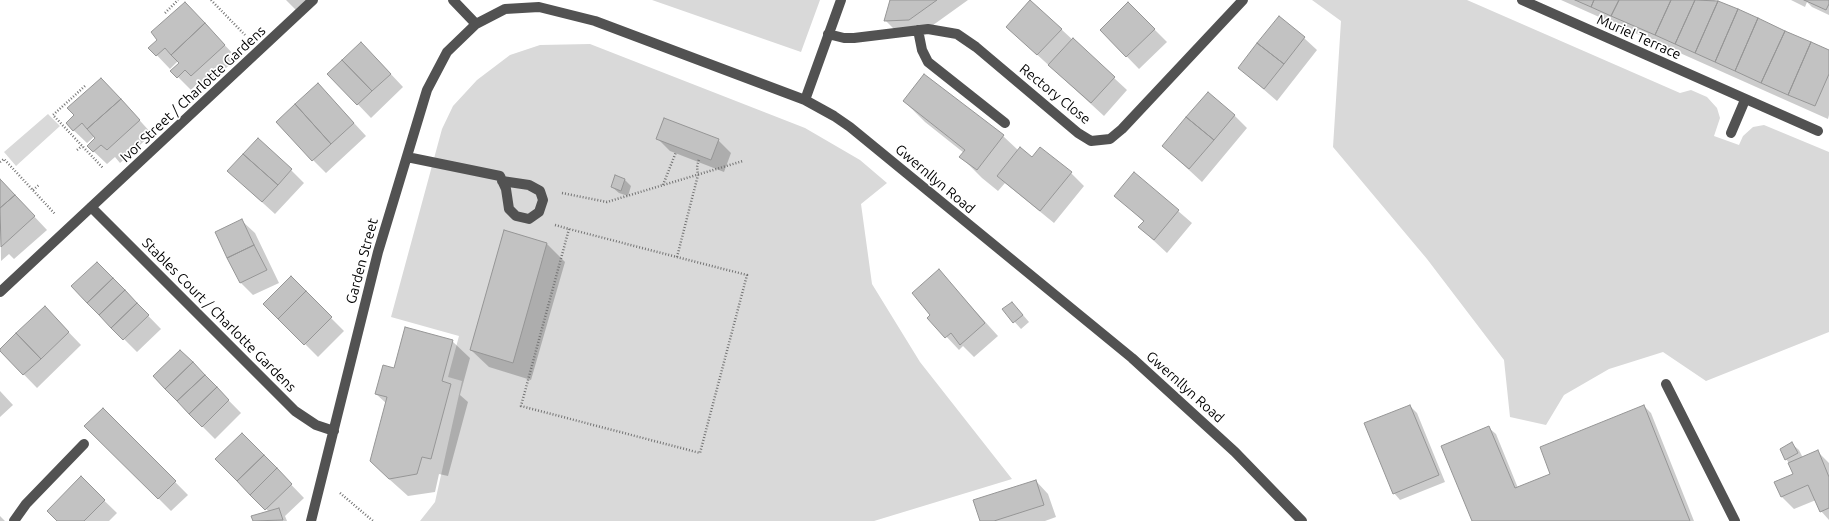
<!DOCTYPE html>
<html>
<head>
<meta charset="utf-8">
<style>
  body { margin:0 }
  canvas { display:block; background:#fff }
</style>
</head>
<body>
<canvas width="1829" height="521"></canvas>
<script>
const g = document.querySelector('canvas').getContext('2d');
g.lineJoin = 'round';
function fill(path, color) { g.fillStyle = color; g.fill(path, 'evenodd'); }
const poly = rows => new Path2D(rows.map(r => 'M' + r).join(''));
function trace(path, color, width, dash) { g.strokeStyle = color; g.lineWidth = width; g.lineCap = dash ? 'butt' : 'round'; g.setLineDash(dash || []); g.stroke(path); }
function label(font, color, halo, rows, align = 'center') {
  g.font = font + ' Ubuntu,sans-serif'; g.lineWidth = 3.5; g.setLineDash([]); g.textBaseline = 'middle'; g.strokeStyle = halo; g.fillStyle = color; for (const [text, x, y, turn = 0] of rows) {
    g.save(); g.translate(x, y); g.rotate((+turn || 0) * Math.PI / 180); g.textAlign = isNaN(turn) ? turn : align; if (halo) g.strokeText(text, 0, 0); g.fillText(text, 0, 0); g.restore();
  }
}
const green = poly([
  [652,0,820,0,801,52],
  [1312,0,1467,0,1680,93,1691,90,1707,97,1717,108,1720,118,1714,136,1739,145,1743,136,1753,127,1764,125,1829,152,1829,332,1706,381,1663,352,1609,369,1564,395,1546,425,1510,417,1504,360,1427,259,1333,147,1341,21],
  [590,44,805,128,860,160,887,183,861,204,872,284,920,362,1012,479,874,521,420,521,435,502,462,381,448,377,459,336,391,317,442,129,453,106,477,80,510,55,540,45],
  [48,114,60,126,16,166,4,152]
]);
const shadow = poly([
  [286,0,308,0,297,11],
  [891,0,968,0,922,33,898,33,885,20],
  [1561,0,1714,0,1829,51,1829,115,1828,119],
  [1791,0,1829,0,1829,15,1812,7,1807,2,1805,7],
  [1128,3,1167,42,1139,69,1101,30],
  [197,16,237,58,204,88,199,82,191,90,172,71,180,63,178,61,170,69,150,48,159,40],
  [1007,27,1061,29,1127,90,1104,116],
  [1304,38,1317,50,1277,101,1239,68],
  [374,56,403,87,371,118,329,74],
  [924,75,1003,136,1019,151,1032,158,1071,173,1084,186,1054,223,1005,183,998,191,982,178,961,157,964,153,925,122,904,101],
  [114,92,152,134,120,163,115,157,107,164,88,146,96,138,95,136,87,143,67,124,76,115],
  [331,98,366,136,326,173,313,160],
  [1234,115,1247,128,1202,182,1163,146],
  [657,138,718,140,731,153,724,172,670,151],
  [291,170,304,183,275,214,242,184],
  [1134,173,1192,223,1167,253,1139,227,1144,222,1116,196],
  [615,177,625,180,631,186,628,196,619,193,612,187],
  [0,180,47,230,14,259,9,254,1,261],
  [242,221,255,233,279,283,253,295,240,282],
  [505,231,547,244,565,262,531,380,489,367,471,350],
  [97,263,161,329,137,352,124,339],
  [939,271,998,336,974,357,963,346,959,350,929,318,932,315],
  [291,278,344,331,318,357,265,304],
  [1018,309,1029,322,1021,329,1004,310],
  [57,320,81,345,37,388,0,350],
  [452,341,470,358,460,395,468,402,448,476,439,474,435,492,408,496,389,479,386,403,376,394,395,369],
  [193,364,241,413,215,439,202,426],
  [0,391,13,405,0,417],
  [1410,406,1417,413,1445,482,1400,500,1394,493],
  [1644,406,1651,413,1694,521,1473,521,1489,428,1496,434,1518,488,1551,474],
  [103,409,188,495,171,511,86,426],
  [1792,444,1799,450,1803,458,1817,451,1829,463,1829,520,1821,511,1816,500,1794,509,1781,496,1794,474,1789,463,1786,459],
  [255,447,304,498,285,516,287,521,254,521,253,517,269,512,217,459],
  [81,478,117,513,109,521,58,521],
  [1036,481,1048,494,1056,517,1045,521,981,521],
  [0,516,5,521,0,521]
]);
const building = poly([
  [890,0,937,0,909,20,884,21,890,0],
  [1030,0,1062,29,1037,55,1006,27,1030,0],
  [1575,0,1594,0,1591,7,1575,0],
  [1594,0,1619,0,1611,16,1591,7,1594,0],
  [1619,0,1671,0,1655,35,1611,16,1619,0],
  [1671,0,1695,0,1675,44,1655,35,1671,0],
  [1695,0,1718,1,1695,53,1675,44,1695,0],
  [1804,0,1829,0,1829,4,1826,10,1804,0],
  [1718,1,1738,9,1715,62,1695,53,1718,1],
  [185,2,205,23,171,55,165,48,156,56,148,48,157,40,151,32,185,2],
  [1128,2,1155,29,1126,57,1100,30,1128,2],
  [1738,9,1758,18,1735,71,1715,62,1738,9],
  [1279,16,1305,37,1284,64,1257,43,1279,16],
  [1758,18,1785,31,1761,83,1735,71,1758,18],
  [205,23,225,45,191,76,185,70,177,78,170,71,179,63,171,55,205,23],
  [1785,31,1811,42,1788,95,1761,83,1785,31],
  [1073,38,1115,77,1091,103,1048,65,1073,38],
  [361,42,391,74,372,91,342,60,361,42],
  [1811,42,1829,50,1829,74,1815,106,1788,95,1811,42],
  [1257,43,1284,64,1264,89,1238,68,1257,43],
  [342,60,372,91,357,105,327,74,342,60],
  [924,74,1004,135,977,170,959,157,965,150,903,101,924,74],
  [101,78,121,99,87,129,82,123,73,131,66,123,74,115,67,108,101,78],
  [318,83,354,123,331,144,295,104,318,83],
  [1208,92,1235,115,1214,140,1186,117,1208,92],
  [121,99,140,120,107,150,101,145,93,152,87,146,95,138,87,129,121,99],
  [295,104,331,144,312,161,276,122,295,104],
  [1186,117,1214,140,1189,169,1162,146,1186,117],
  [664,118,719,139,711,160,656,139,664,118],
  [258,138,292,169,278,185,243,154,258,138],
  [1020,147,1032,157,1040,147,1072,172,1040,211,997,176,1020,147],
  [243,154,278,185,262,202,227,171,243,154],
  [1134,172,1179,210,1154,240,1138,227,1144,221,1114,196,1134,172],
  [615,175,625,179,621,191,611,187,615,175],
  [0,179,15,195,0,208,0,179],
  [15,195,35,216,1,247,0,208,15,195],
  [242,219,254,245,227,258,215,232,242,219],
  [504,230,547,243,513,363,470,350,504,230],
  [254,245,267,270,240,283,227,258,254,245],
  [97,262,113,278,87,303,71,286,97,262],
  [939,269,985,323,960,345,951,333,945,338,927,318,930,315,912,293,939,269],
  [291,276,306,291,278,319,263,304,291,276],
  [113,278,125,290,99,315,87,303,113,278],
  [125,290,137,303,111,328,99,315,125,290],
  [306,291,332,317,304,345,278,319,306,291],
  [1012,302,1023,315,1013,323,1002,309,1012,302],
  [137,303,149,315,123,340,111,328,137,303],
  [45,306,69,332,41,359,16,333,45,306],
  [405,327,453,340,442,381,451,384,431,459,422,457,417,474,389,479,370,461,387,397,375,394,383,365,394,368,405,327],
  [16,333,41,359,23,375,0,351,0,349,16,333],
  [180,350,193,362,165,389,153,376,180,350],
  [193,362,205,375,177,401,165,389,193,362],
  [205,375,217,387,189,414,177,401,205,375],
  [217,387,229,400,202,427,189,414,217,387],
  [1410,405,1439,475,1393,494,1364,423,1410,405],
  [1644,405,1690,521,1472,521,1441,446,1489,426,1515,488,1550,474,1540,447,1644,405],
  [103,408,176,481,158,499,84,426,103,408],
  [242,433,264,455,237,481,215,459,242,433],
  [1792,442,1798,453,1785,460,1780,449,1792,442],
  [1818,450,1829,477,1829,508,1820,512,1808,485,1781,497,1774,482,1793,474,1788,463,1818,450],
  [264,455,277,468,250,495,237,481,264,455],
  [277,468,292,484,265,510,250,495,277,468],
  [81,476,105,500,84,521,57,521,47,511,81,476],
  [1036,480,1044,505,994,521,980,521,973,500,1036,480],
  [279,508,283,520,253,521,251,516,279,508]
]);
const path = poly([
  [211,0,245,35],
  [165,13,178,0],
  [85,86,53,115,103,168],
  [77,150,82,146],
  [0,162,4,159,55,214],
  [663,185,676,152],
  [33,190,39,185],
  [562,193,607,202,743,161],
  [555,225,569,229,677,257,747,275,700,453,521,406,569,229],
  [677,257,698,175,697,167,699,159],
  [340,493,373,521]
]);
const minor = poly([
  [453,0,476,24],
  [1522,0,1818,131],
  [918,30,922,50,928,62,1005,123],
  [828,34,844,38,854,38,928,29,957,34,976,47,1078,133,1091,141,1110,139,1122,129,1243,0],
  [805,100,841,0],
  [1731,133,1745,100],
  [407,157,500,176,506,189,509,209,516,216,529,219,539,212,543,200,540,191,529,185,502,181],
  [91,207,295,411,316,425,334,431],
  [0,292,313,0],
  [1666,384,1735,521],
  [14,521,26,504,84,444],
  [311,521,378,252,427,90,447,52,476,24,505,9,539,7,595,21,805,100,834,116,850,127,1132,358,1235,452,1302,521]
]);
const streetNames = [
  ["Muriel Terrace",1639,37,24],
  ["Ivor Street / Charlotte Gardens",193,94,-43],
  ["Rectory Close",1055,94,39],
  ["Gwernllyn Road",935,179,40],
  ["Garden Street",362,261,-75],
  ["Stables Court / Charlotte Gardens",219,315,45],
  ["Gwernllyn Road",1185,387,42]
];
fill(green, '#d9d9d9');
fill(shadow, '#0003');
fill(building, '#c2c2c2');
trace(building, '#969696', 1);
trace(path, '#747474', 2.5, [1, 2]);
trace(minor, '#525252', 10);
label('14px', '#000', '#fff', streetNames);
</script>
</body>
</html>
